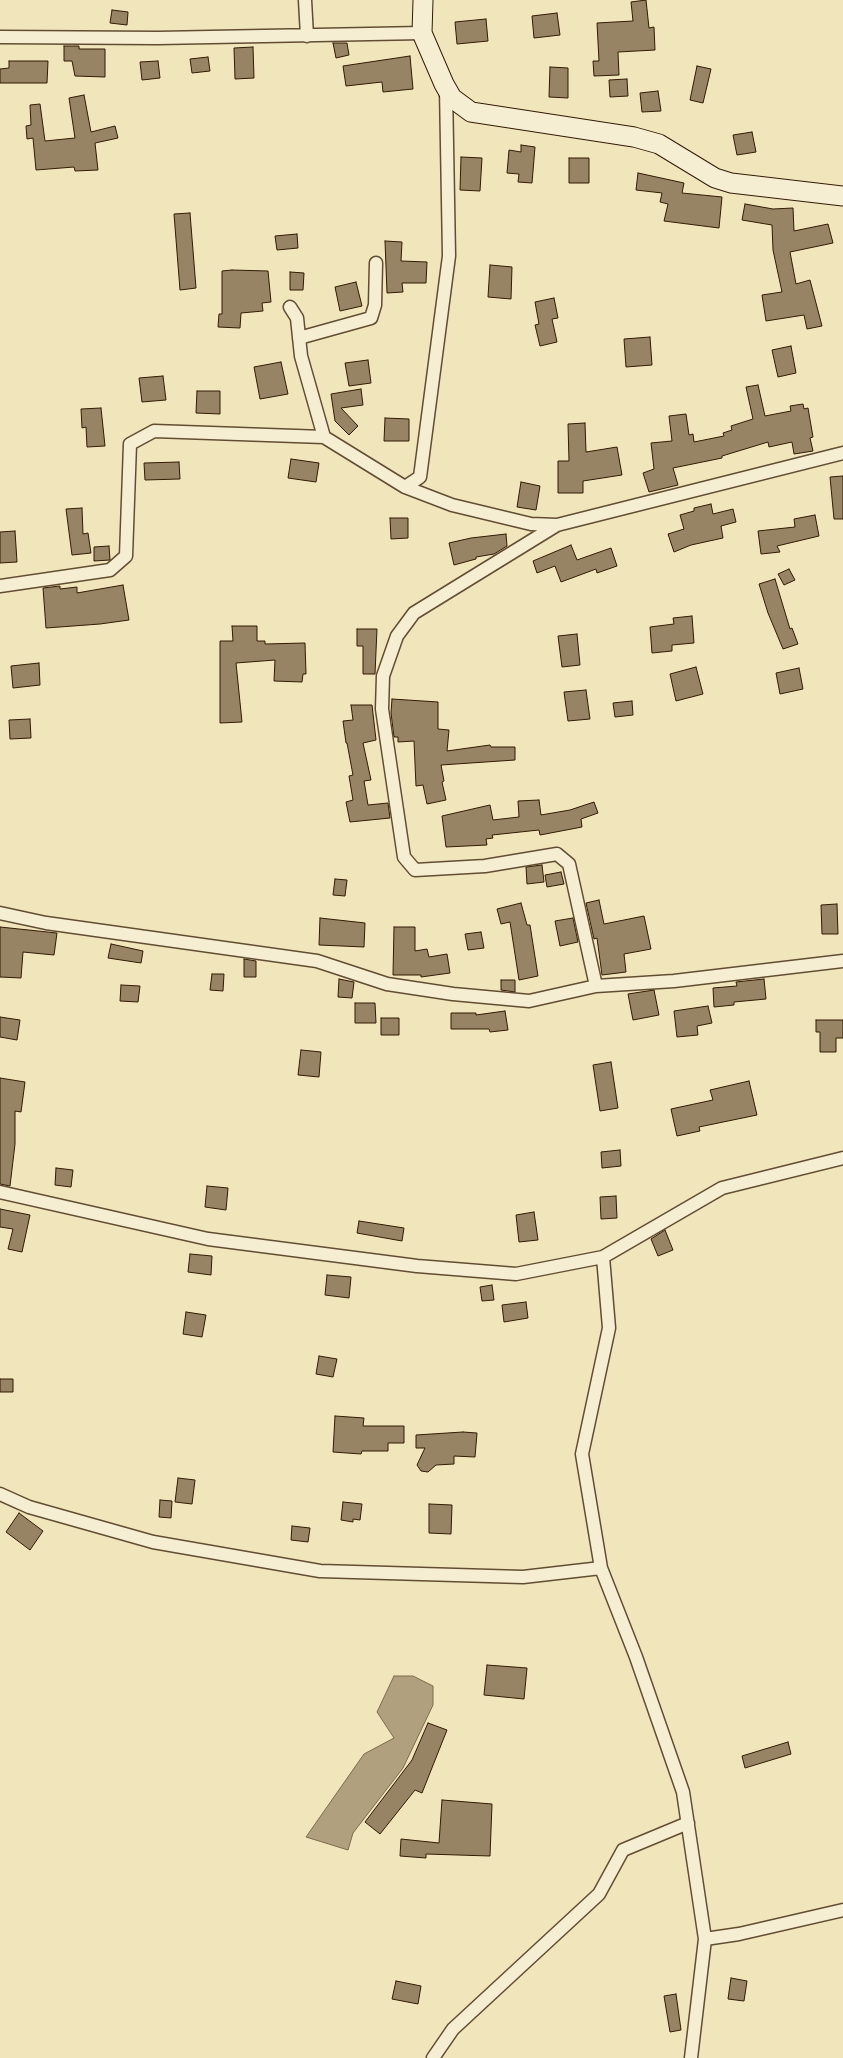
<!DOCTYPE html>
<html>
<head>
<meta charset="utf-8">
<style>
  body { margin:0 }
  canvas { display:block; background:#f1e5bc }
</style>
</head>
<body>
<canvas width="843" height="2058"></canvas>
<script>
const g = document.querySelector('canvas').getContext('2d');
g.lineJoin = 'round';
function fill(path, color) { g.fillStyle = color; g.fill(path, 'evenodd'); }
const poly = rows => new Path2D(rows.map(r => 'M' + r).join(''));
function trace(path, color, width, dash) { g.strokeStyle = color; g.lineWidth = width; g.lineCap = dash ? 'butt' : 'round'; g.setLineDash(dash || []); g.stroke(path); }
const water = poly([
  [394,1676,413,1676,433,1686,433,1705,403,1768,353,1833,348,1850,306,1837,364,1754,394,1738,377,1712,394,1676]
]);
const building = poly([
  [646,0,649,28,654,27,655,50,618,52,619,75,594,76,593,61,599,61,597,23,633,21,631,2,646,0],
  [112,10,128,12,127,25,110,23,112,10],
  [557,13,560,35,534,38,532,16,557,13],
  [486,19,488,41,457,44,455,22,486,19],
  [333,43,347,43,349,55,336,58,333,43],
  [64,46,79,46,79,49,105,49,105,77,75,76,72,61,64,61,64,46],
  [253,47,254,78,235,79,234,48,253,47],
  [410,56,413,89,383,92,382,82,346,86,343,66,410,56],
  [208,57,210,71,192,73,190,59,208,57],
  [9,61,48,61,47,83,0,83,0,69,9,68,9,61],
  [158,61,160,78,142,80,140,62,158,61],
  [697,66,711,69,703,103,690,100,697,66],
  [550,67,568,68,568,98,549,97,550,67],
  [627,79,628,96,610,97,609,80,627,79],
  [658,91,661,111,642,112,640,93,658,91],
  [84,95,91,132,115,126,118,138,95,143,98,170,75,171,74,167,36,170,33,138,27,139,26,126,31,125,30,105,40,104,45,141,75,138,69,98,84,95],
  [752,132,756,152,737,155,733,135,752,132],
  [521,145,535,147,532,183,518,182,519,174,507,173,509,150,521,152,521,145],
  [461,157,482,158,480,191,460,190,461,157],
  [569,158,589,158,589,183,569,183,569,158],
  [638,173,684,183,682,193,722,197,719,228,664,221,668,204,660,202,662,193,636,190,638,173],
  [745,204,773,209,793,208,794,231,828,224,833,243,790,252,796,284,810,280,822,326,807,329,804,315,766,321,762,295,782,292,773,250,772,225,742,220,745,204],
  [190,213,196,288,180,290,174,214,190,213],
  [297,234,298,248,277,250,275,236,297,234],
  [385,241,402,242,401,261,427,262,426,283,402,283,403,292,387,293,385,241],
  [490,265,512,267,511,299,488,297,490,265],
  [232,270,268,271,271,302,262,303,263,311,241,313,240,328,218,327,219,314,222,314,222,271,232,270],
  [290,272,304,273,303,290,290,290,290,272],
  [356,282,362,306,340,311,335,287,356,282],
  [554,298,558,318,552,319,557,342,540,346,535,325,539,324,535,302,554,298],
  [650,337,652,365,626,367,624,339,650,337],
  [791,346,796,373,778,377,772,350,791,346],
  [368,360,371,383,349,386,345,363,368,360],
  [281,362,288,394,260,399,254,367,281,362],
  [163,376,166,400,142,402,139,378,163,376],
  [758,385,765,416,791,411,790,406,803,404,804,409,808,408,813,437,810,438,813,451,794,454,792,442,769,447,768,442,722,456,722,458,673,468,678,485,649,492,643,473,654,469,651,443,672,441,669,416,686,414,689,435,693,434,694,442,724,436,723,433,732,430,731,426,753,419,746,387,758,385],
  [361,389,363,405,341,408,358,426,349,435,335,421,331,394,361,389],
  [197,391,220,391,220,414,196,413,197,391],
  [101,408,105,446,87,447,86,427,82,428,81,409,101,408],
  [385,418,409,419,409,441,384,441,385,418],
  [585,423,586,452,617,447,622,475,583,481,583,493,558,493,558,461,569,461,568,424,585,423],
  [291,459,319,463,316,482,288,478,291,459],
  [179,462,180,479,145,480,144,463,179,462],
  [843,476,843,519,834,519,830,477,843,476],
  [521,482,540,486,536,510,517,507,521,482],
  [711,504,713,514,733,509,736,522,721,526,723,538,691,545,674,552,668,534,684,529,680,515,694,511,694,508,711,504],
  [82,508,83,534,88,533,91,553,72,555,66,509,82,508],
  [815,515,819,536,777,546,780,552,761,554,758,531,795,527,794,519,815,515],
  [390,518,408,518,408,538,391,539,390,518],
  [15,531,17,562,0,563,0,532,15,531],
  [506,534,507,546,494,554,476,557,476,559,454,565,449,543,471,538,506,534],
  [571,545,577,560,611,548,617,566,597,573,596,569,561,582,555,566,537,573,533,561,571,545],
  [109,546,110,560,94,561,94,547,109,546],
  [789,569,795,580,784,585,778,574,789,569],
  [775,579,790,629,792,628,798,644,783,649,768,613,759,584,775,579],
  [123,585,129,620,100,624,46,628,43,588,60,586,60,589,77,587,77,593,123,585],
  [692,616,694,643,672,645,672,651,652,653,650,627,674,624,673,618,692,616],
  [232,626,257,626,257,641,265,641,265,644,305,643,306,674,303,674,302,682,274,681,275,660,236,663,242,722,220,723,220,641,233,641,232,626],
  [357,629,377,629,375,674,363,674,363,646,357,646,357,629],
  [577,634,580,665,562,667,558,636,577,634],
  [39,663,40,685,13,688,11,666,39,663],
  [696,667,703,694,676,701,670,674,696,667],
  [799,668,803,689,780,694,776,673,799,668],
  [586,690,590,719,568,721,564,692,586,690],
  [392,699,438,702,438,729,449,730,447,751,490,745,491,747,515,747,515,760,441,765,444,781,442,782,446,800,427,804,423,785,416,786,414,741,398,742,398,737,394,737,391,713,392,699],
  [632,701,633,715,615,717,613,703,632,701],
  [351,705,372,705,376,740,363,743,371,780,364,781,368,805,388,803,390,818,350,822,346,802,353,800,349,776,353,775,347,743,346,743,343,721,353,720,351,705],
  [30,719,31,738,10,739,9,720,30,719],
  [539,800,541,815,570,810,594,802,598,813,581,819,582,827,540,835,539,830,492,835,493,838,486,839,487,845,446,847,442,816,490,805,493,820,519,817,518,801,539,800],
  [542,865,544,882,527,884,526,867,542,865],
  [561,872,564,884,547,887,545,875,561,872],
  [335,879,347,880,345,896,333,895,335,879],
  [599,900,604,924,644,916,651,949,624,954,626,972,602,975,597,938,594,939,586,903,599,900],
  [521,903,527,925,530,925,538,976,519,980,510,922,501,924,497,909,521,903],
  [837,904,838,934,822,934,821,905,837,904],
  [320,918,365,923,364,947,319,945,320,918],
  [573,918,578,942,560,946,555,921,573,918],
  [0,927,57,933,54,955,23,952,21,978,0,977,0,927],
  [394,927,415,927,415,951,427,949,429,957,447,954,450,973,421,977,421,975,393,975,394,927],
  [481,932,484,948,468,950,465,934,481,932],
  [111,944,143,951,141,963,108,958,111,944],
  [244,959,256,961,256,977,244,977,244,959],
  [212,974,224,974,223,991,210,990,212,974],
  [339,979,354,982,352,998,338,997,339,979],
  [764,979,766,999,734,1002,734,1005,714,1007,713,988,737,986,736,982,764,979],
  [501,980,515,980,515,992,501,990,501,980],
  [121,985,140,986,138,1002,120,1001,121,985],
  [654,990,659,1015,633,1020,628,994,654,990],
  [355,1003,375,1003,376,1023,355,1023,355,1003],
  [708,1006,712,1023,697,1026,698,1035,677,1037,674,1011,708,1006],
  [505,1011,508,1030,490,1032,489,1029,451,1029,451,1013,476,1013,476,1015,505,1011],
  [0,1017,20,1020,17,1040,0,1037,0,1017],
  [381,1018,399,1018,399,1035,381,1035,381,1018],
  [816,1020,843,1020,843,1038,836,1038,836,1052,820,1052,820,1032,816,1032,816,1020],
  [301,1050,321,1052,319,1077,298,1075,301,1050],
  [611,1062,618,1108,600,1111,593,1065,611,1062],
  [0,1078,25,1082,21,1112,15,1111,15,1144,10,1186,0,1184,0,1078],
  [749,1081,757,1115,699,1127,700,1131,677,1136,671,1109,713,1100,710,1090,749,1081],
  [620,1150,621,1166,602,1168,601,1152,620,1150],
  [56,1168,73,1170,71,1187,55,1185,56,1168],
  [207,1186,228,1188,226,1210,205,1207,207,1186],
  [616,1196,617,1218,601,1219,600,1197,616,1196],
  [0,1209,30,1215,22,1252,8,1249,13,1229,0,1227,0,1209],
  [534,1212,538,1240,519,1242,516,1215,534,1212],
  [359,1221,404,1228,402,1241,357,1233,359,1221],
  [665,1230,673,1250,658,1256,651,1239,665,1230],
  [190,1254,212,1256,211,1275,188,1272,190,1254],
  [327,1275,351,1277,349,1298,325,1295,327,1275],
  [492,1285,494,1300,482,1301,480,1287,492,1285],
  [526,1302,528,1318,504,1322,502,1305,526,1302],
  [186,1312,206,1315,202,1337,183,1334,186,1312],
  [319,1356,337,1359,333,1377,316,1374,319,1356],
  [0,1379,13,1379,13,1392,0,1392,0,1379],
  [335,1416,364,1418,363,1426,404,1426,404,1443,388,1443,388,1451,362,1451,361,1454,333,1452,335,1416],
  [463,1432,477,1433,475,1457,454,1456,454,1464,436,1465,428,1472,421,1471,417,1465,425,1448,416,1448,416,1435,463,1432],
  [178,1478,195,1480,192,1504,175,1502,178,1478],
  [160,1500,172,1501,171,1518,159,1517,160,1500],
  [343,1502,362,1504,360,1520,353,1519,353,1522,341,1520,343,1502],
  [429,1504,452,1505,451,1534,429,1533,429,1504],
  [19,1513,43,1531,30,1550,6,1532,19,1513],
  [292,1526,310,1528,308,1542,291,1540,292,1526],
  [487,1665,527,1668,524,1699,484,1695,487,1665],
  [428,1723,447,1730,422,1793,415,1790,380,1834,365,1822,412,1760,428,1723],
  [788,1742,791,1754,745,1768,742,1756,788,1742],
  [442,1800,492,1804,490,1856,426,1854,426,1858,400,1856,401,1839,439,1843,442,1800],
  [731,1978,747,1981,744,2001,728,1999,731,1978],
  [396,1981,421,1986,418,2004,392,1999,396,1981],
  [676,1994,681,2030,670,2032,664,1996,676,1994]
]);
const street = poly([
  [305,0,307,36],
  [0,37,158,38,422,33],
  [290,307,297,318,301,356,324,437],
  [299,338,371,318,375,305,376,263],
  [405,487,420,477,449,256,446,89],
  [557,525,414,613,397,636,383,676,382,709,404,857,415,870,485,866,557,854,569,864,596,986],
  [0,586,110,570,126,556,130,444,154,431,324,437,405,487,452,505,531,524,557,525,843,453],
  [0,913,46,923,317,961,387,984,453,994,529,1001,596,986,674,981,843,961],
  [0,1192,208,1239,417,1266,516,1274,603,1257],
  [0,1494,29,1507,153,1542,320,1571,523,1577,601,1568],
  [705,1939,739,1934,843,1910],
  [433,2058,453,2029,599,1894,623,1850,688,1823],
  [691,2058,705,1939,683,1792,636,1657,601,1568,582,1454,609,1328,603,1257,722,1188,843,1158]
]);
const secondary = poly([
  [423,0,422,33,444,84,452,98,471,112,634,137,659,144,715,178,731,183,843,196]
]);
fill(water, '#b0a07d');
trace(water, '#7e6a4d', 1);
fill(building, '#968464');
trace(building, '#331a04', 1);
trace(street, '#624d32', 15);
trace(secondary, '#331a04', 21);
trace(street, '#f6eed3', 12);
trace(secondary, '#f6eed3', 19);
</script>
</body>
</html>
